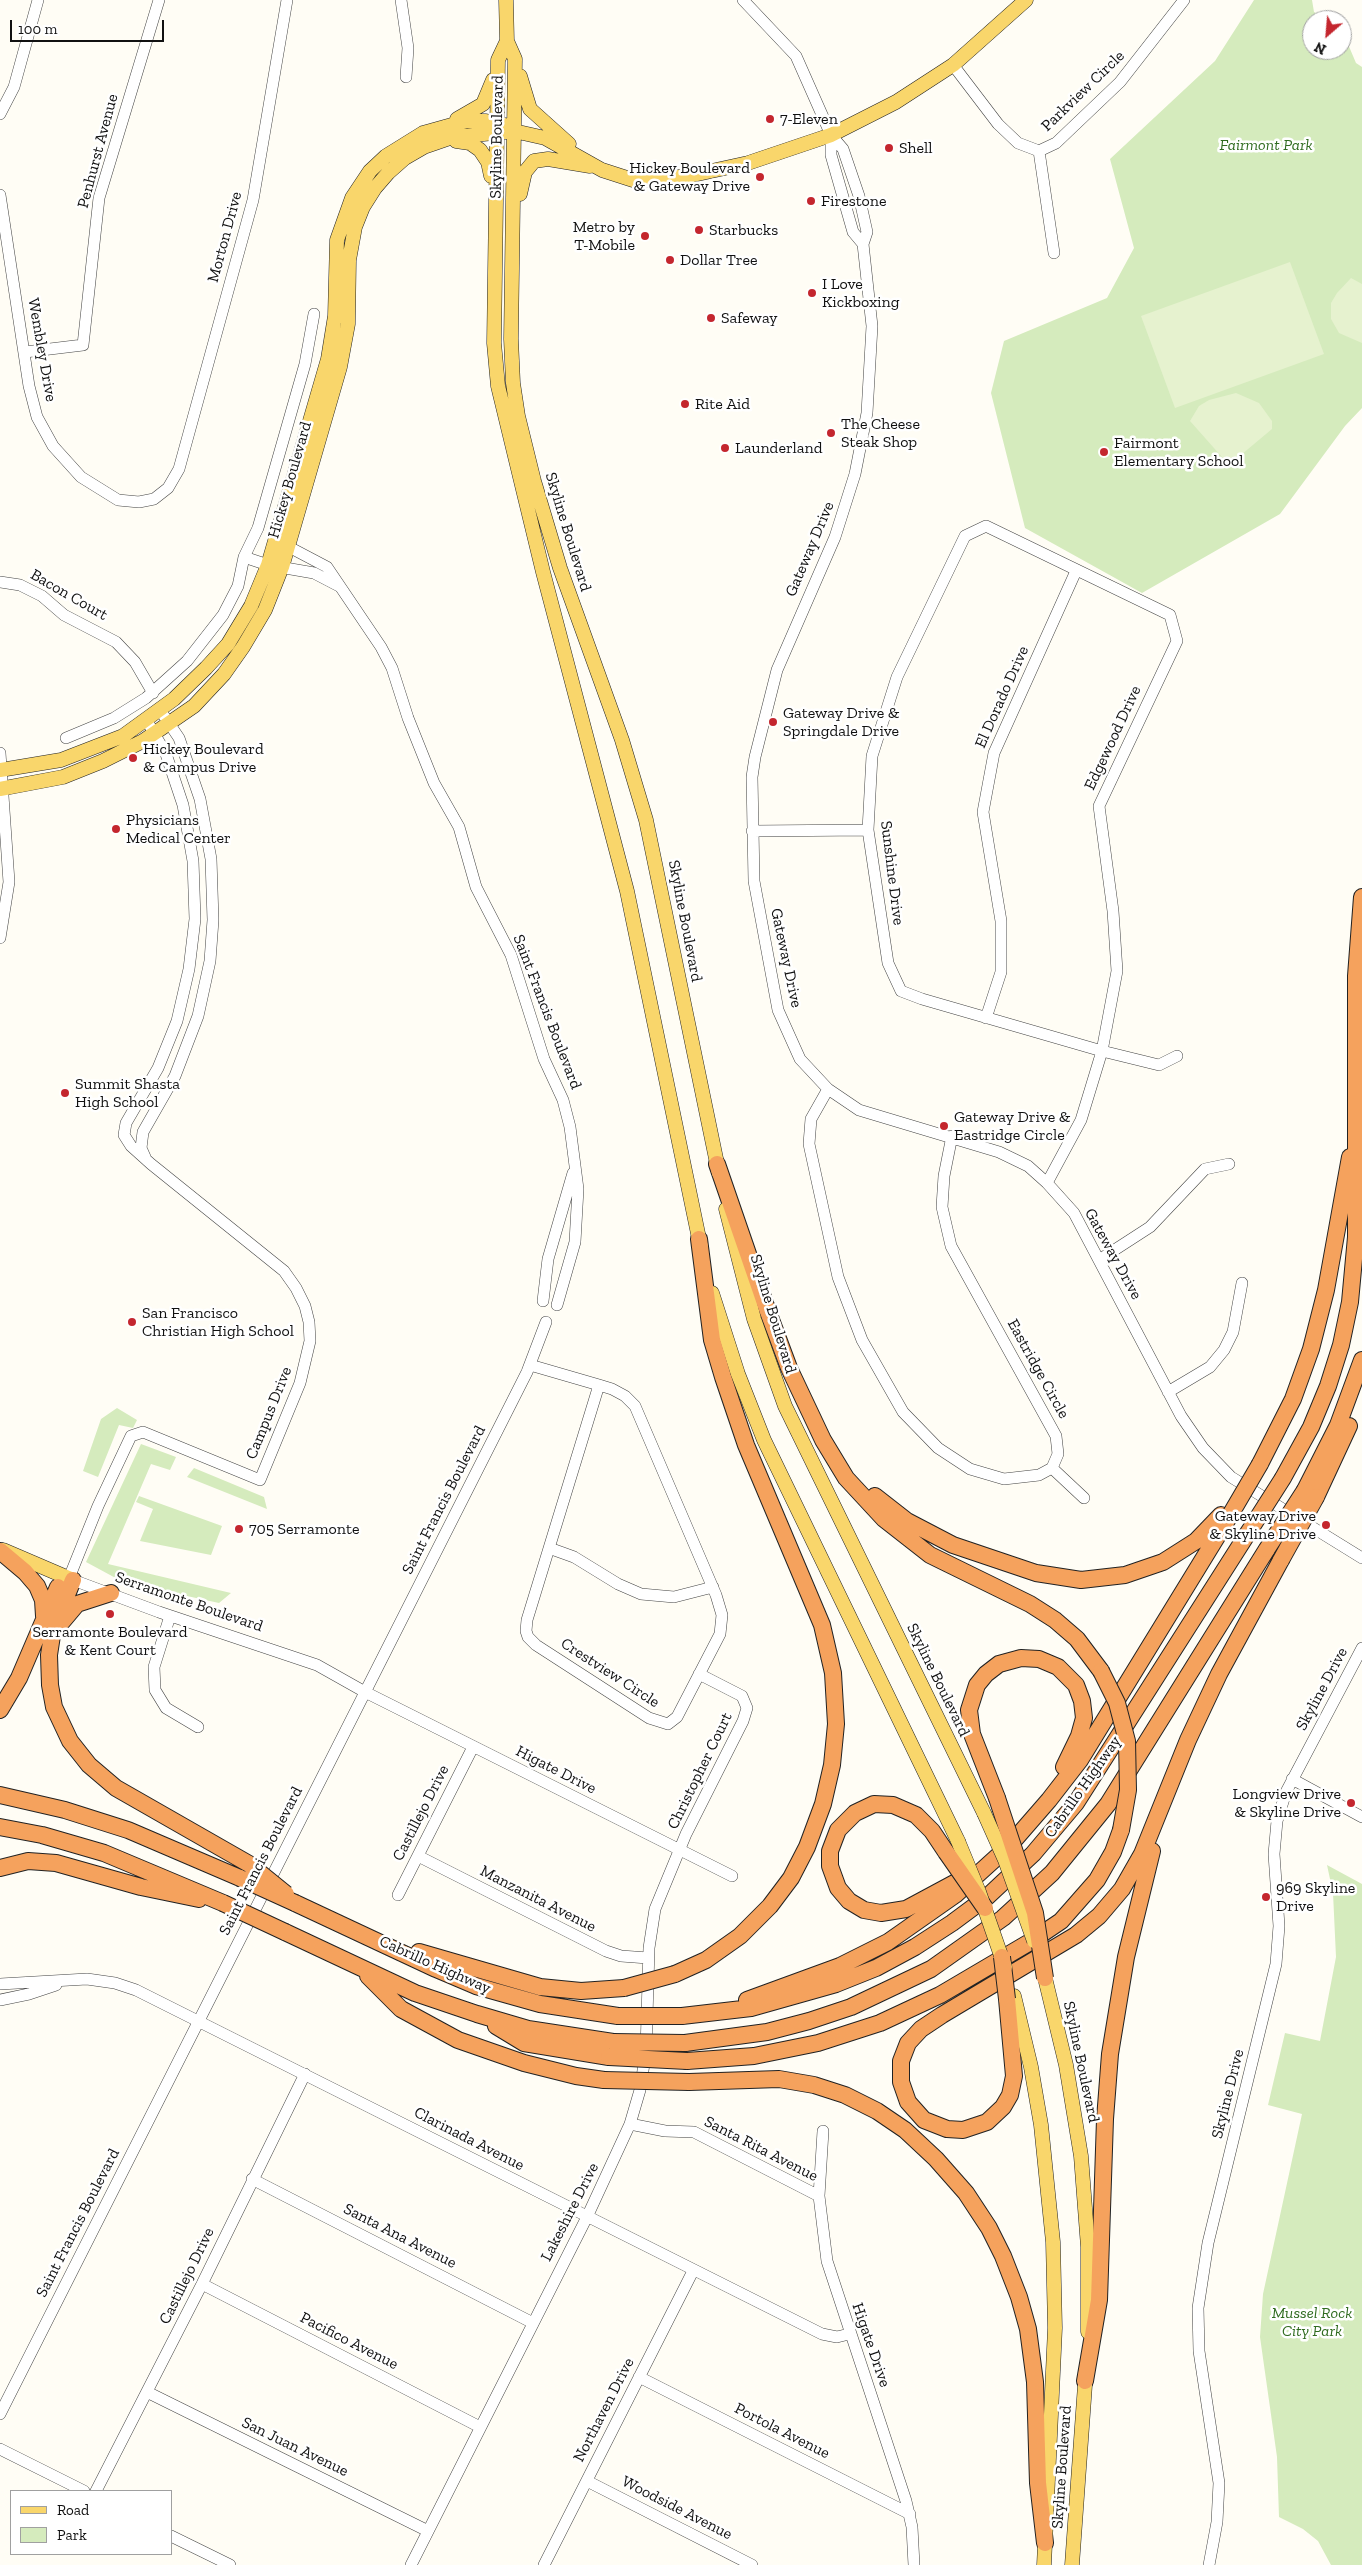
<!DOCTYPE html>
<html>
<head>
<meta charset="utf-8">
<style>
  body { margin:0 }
  #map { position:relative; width:1362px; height:2565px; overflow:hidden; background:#fffdf5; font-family:"Zilla Slab",serif }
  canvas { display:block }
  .legend { position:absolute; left:10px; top:2490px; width:162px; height:65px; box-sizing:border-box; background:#fff; border:1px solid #a0a0a0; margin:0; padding:6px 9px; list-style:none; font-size:15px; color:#111 }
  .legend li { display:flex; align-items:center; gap:10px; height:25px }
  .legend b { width:25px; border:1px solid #a0a0a0 }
  .north { position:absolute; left:1302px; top:10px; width:50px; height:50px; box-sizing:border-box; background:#fff; border:1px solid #a0a0a0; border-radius:50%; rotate:207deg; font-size:14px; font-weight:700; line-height:20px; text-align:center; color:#111 }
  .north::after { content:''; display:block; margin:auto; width:18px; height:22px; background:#c4262e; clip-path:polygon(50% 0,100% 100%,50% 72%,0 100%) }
  .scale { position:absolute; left:10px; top:20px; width:154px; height:22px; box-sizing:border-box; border:2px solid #111; border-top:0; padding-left:6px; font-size:15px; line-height:18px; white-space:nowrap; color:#111; -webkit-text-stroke:4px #fff; paint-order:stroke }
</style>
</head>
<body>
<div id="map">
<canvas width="1362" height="2565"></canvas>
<ul class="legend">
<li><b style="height:6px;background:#f9d66b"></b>Road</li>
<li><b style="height:14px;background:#d5ebbd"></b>Park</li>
</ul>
<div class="north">N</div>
<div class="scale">100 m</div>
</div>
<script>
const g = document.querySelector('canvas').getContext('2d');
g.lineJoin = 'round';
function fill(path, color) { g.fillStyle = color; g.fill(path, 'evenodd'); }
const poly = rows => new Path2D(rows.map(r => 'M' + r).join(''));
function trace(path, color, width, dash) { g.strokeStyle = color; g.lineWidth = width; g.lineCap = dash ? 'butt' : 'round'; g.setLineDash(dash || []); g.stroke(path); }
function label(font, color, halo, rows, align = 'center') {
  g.font = font + ' "Zilla Slab",serif'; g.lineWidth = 5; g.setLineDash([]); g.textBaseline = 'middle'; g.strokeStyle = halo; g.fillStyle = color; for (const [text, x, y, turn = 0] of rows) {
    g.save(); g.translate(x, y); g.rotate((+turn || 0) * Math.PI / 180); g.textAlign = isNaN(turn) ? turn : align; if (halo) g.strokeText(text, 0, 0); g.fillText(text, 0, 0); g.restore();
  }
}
const green = poly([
  [1254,0,1312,0,1314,12,1330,20,1312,20,1312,50,1342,50,1342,30,1356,63,1362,67,1362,408,1345,426,1280,514,1142,593,1025,528,991,393,1004,341,1107,298,1134,248,1110,159,1215,61],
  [117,1408,137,1420,133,1428,119,1425,98,1477,83,1471,101,1419],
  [141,1444,176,1457,170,1470,151,1464,108,1564,231,1593,219,1603,123,1582,86,1562],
  [194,1468,264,1497,267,1509,187,1477],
  [139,1496,222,1526,211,1555,140,1541,153,1509,136,1502],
  [1327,1865,1362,1884,1362,2565,1331,2565,1318,2541,1303,2529,1279,2517,1277,2457,1260,2337,1263,2294,1302,2114,1268,2105,1285,2033,1320,2041,1336,1957,1333,1893]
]);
const pitch = poly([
  [1290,262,1324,354,1175,408,1141,316],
  [1351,278,1362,284,1362,343,1339,333,1331,319,1331,303,1337,293],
  [1236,393,1259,403,1272,421,1272,429,1229,465,1190,421,1199,406,1209,400]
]);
const minor = poly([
  [401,0,408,48,406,77],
  [743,0,796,56,831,135,843,149,859,196,867,232,863,244,872,326,867,413,855,474,835,537,777,670,755,757,752,777,754,881,778,1010,800,1059,828,1089,859,1110,999,1152,1028,1166,1047,1183,1074,1213,1181,1416,1203,1448,1231,1477,1362,1558],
  [953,65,998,124,1018,143,1039,151,1056,143,1120,82,1184,0],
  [0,114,14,87,38,0],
  [831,135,831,155,853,232,863,244],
  [1039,151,1054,253],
  [0,195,29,386,37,417,53,446,81,477,118,500,139,502,154,499,168,488,179,469,253,200,287,0],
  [25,352,83,345,99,198,159,0],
  [244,557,268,565,314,573,339,586],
  [268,565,289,547,327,567,381,647,392,668,408,718,434,783,459,827,476,887,511,955,544,1059,563,1100,570,1127,578,1189,575,1242,557,1305],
  [0,582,20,585,42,596,64,615,116,642,135,662,153,693],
  [66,738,114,718,146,698,187,661,223,615,238,586,244,557,258,528,305,364,314,314],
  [0,753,9,882,0,938],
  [752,831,868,830],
  [986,1018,1001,972,1001,921,983,812,994,753,1076,571],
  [828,1089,811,1119,809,1144,838,1277,862,1340,903,1412,938,1448,970,1469,1004,1479,1039,1475,1052,1468,1058,1454,1056,1436,951,1246,942,1207,944,1176,952,1136],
  [145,1157,141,1148,143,1132,175,1076,198,1016,210,961,213,920,211,859,200,799,179,738,160,710],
  [1047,1183,1081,1120,1102,1051,1117,971,1113,911,1099,806,1177,641,1170,615,986,526,965,536,897,677,872,756,868,830,888,963,901,991,922,999,1102,1051,1159,1065,1177,1056],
  [1099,1260,1150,1227,1205,1169,1229,1164],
  [543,1301,548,1259,573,1173],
  [530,1365,599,1385,612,1389,625,1396,635,1406,716,1595,722,1615,720,1634,677,1717,668,1724,649,1718,536,1645,528,1637,526,1631,527,1620,599,1385],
  [1168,1392,1210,1367,1224,1350,1233,1332,1242,1283],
  [1052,1468,1084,1498],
  [549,1548,574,1557,618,1584,641,1594,674,1597,713,1587],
  [69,1578,98,1506,131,1436,143,1432,260,1480,300,1383,310,1341,309,1322,305,1306,296,1288,284,1271,151,1164,131,1146,124,1135,126,1123,158,1068,177,1021,189,969,195,919,193,861,183,805,166,754,147,721],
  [73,1580,159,1612,317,1665,365,1692,732,1876],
  [170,1616,154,1667,155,1690,166,1708,198,1727],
  [1292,1779,1362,1817],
  [418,1856,606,1951,621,1956,648,1958],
  [398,1895,473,1747],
  [0,1984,87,1979,115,1983,136,1990,822,2334,837,2337,849,2334],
  [0,2000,29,1994,56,1985],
  [630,2124,665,2131,694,2132,819,2196],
  [823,2131,819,2196,827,2261,906,2501,912,2527,914,2565],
  [252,2179,533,2323],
  [202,2284,480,2427],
  [639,2377,910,2514],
  [147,2392,428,2531],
  [0,2414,527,1372,546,1322],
  [0,2449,84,2491],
  [587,2481,752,2565],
  [96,2491,202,2284,305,2074],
  [171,2536,230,2565],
  [411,2565,587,2217,630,2124,640,2090,646,2051,649,1948,655,1909,686,1834,743,1721,747,1708,742,1696,699,1674],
  [544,2565,693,2271],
  [1209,2565,1217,2522,1219,2483,1199,2351,1198,2308,1208,2243,1276,1964,1279,1926,1274,1854,1277,1821,1286,1792,1362,1648]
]);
const major = poly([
  [506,0,507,41,498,60,494,343,498,386,543,572,627,891,701,1248],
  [507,41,515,59,511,339,513,383,518,416,534,481,560,568,622,740,646,820,719,1173],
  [520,76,530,109,569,144],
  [457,119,483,104,493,80],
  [456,141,470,143,480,150,488,162,491,176],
  [520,194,525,172,534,161,548,159,590,166],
  [0,770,61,760,123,736,174,699,206,668,228,644,251,606,268,565,328,359,335,316,337,240,352,198,370,171,386,156,423,133,466,121,486,121,505,125],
  [0,789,63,777,103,761,143,741,194,706,224,674,243,647,265,610,282,567,340,367,348,324,349,260,355,227,363,207,375,188,388,173,405,158,424,147,453,137,514,131,545,138,602,170,633,180,657,180,693,175,748,163,831,135,896,102,953,65,1026,0],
  [726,1209,754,1319,785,1406,984,1813],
  [712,1293,738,1374,764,1440,958,1841],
  [3,1550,73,1580],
  [1045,1978,1066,2065,1081,2156,1088,2247,1088,2332],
  [1014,1996,1031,2067,1041,2125,1053,2242,1055,2328,1044,2565],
  [1072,2565,1086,2371]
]);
const highway = poly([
  [717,1164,767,1309,789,1368,823,1440,846,1478,884,1519,930,1555,1030,1604,1055,1620,1077,1639,1101,1671],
  [1260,1464,1293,1399,1311,1349,1326,1290,1350,1157],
  [1283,1478,1311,1427,1328,1386,1341,1345,1350,1302,1356,1237,1356,976,1362,897],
  [1305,1490,1338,1425,1362,1360],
  [875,1496,907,1521,953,1545,1036,1573,1081,1580,1125,1575,1163,1562,1196,1541,1221,1515],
  [1316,1497,1349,1426],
  [0,1551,25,1572,37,1586,43,1600,44,1616],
  [73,1580,53,1629,49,1655,50,1685,54,1707,70,1741,89,1765,116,1788,249,1864],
  [61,1623,77,1604,111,1593],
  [0,1710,19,1678,58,1587],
  [0,1795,65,1810,128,1830,240,1878],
  [997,1798,972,1734,969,1710,977,1685,986,1674,999,1664,1021,1658,1039,1659,1058,1667,1076,1685,1082,1701,1084,1718,1079,1736,1064,1767],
  [0,1827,42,1835,104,1853,223,1903],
  [946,1852,932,1831,916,1815,893,1805,874,1804,855,1813,838,1830,830,1851,830,1866,838,1888,849,1901,864,1910,881,1913,906,1909,960,1880],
  [0,1868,28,1861,56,1863,141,1887,199,1899],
  [295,1903,436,1969,476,1986,540,2004,618,2016],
  [285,1932,415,1993,477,2014,528,2029,613,2042],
  [419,1952,540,1987,581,1991,624,1988],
  [675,1974,706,1960,740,1936,770,1906,791,1878,807,1847,823,1804,832,1765,836,1724,833,1673,822,1625,746,1445,723,1377,712,1340,699,1239],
  [368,1976,401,2009,458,2040,524,2063,576,2076,604,2080],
  [1007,1999,1014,2076,1010,2095,1003,2107,987,2122,963,2130,947,2129,924,2120,908,2102,901,2082,901,2061,908,2043,921,2029,942,2015,1076,1935,1099,1916,1122,1889,1142,1854,1188,1740,1219,1674,1281,1560],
  [747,2000,840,1966,888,1942,955,1895,1009,1846,1049,1800,1080,1760,1229,1517],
  [682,2016,751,2008,836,1984,876,1968,915,1947,952,1923,987,1897,1033,1854,1076,1803,1248,1533],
  [496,2026,524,2043,609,2057],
  [685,2043,767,2032,809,2021,851,2007,931,1969,1003,1918,1052,1873,1108,1804,1267,1549],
  [687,2061,754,2056,818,2043,880,2023,940,1995,1030,1942,1061,1921,1097,1880,1113,1852,1121,1830],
  [689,2082,779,2079,814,2085,845,2095,877,2111,905,2130,936,2159,966,2193,989,2228,1003,2256,1019,2297,1028,2329,1035,2382,1038,2483,1045,2543],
  [1085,2381,1099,2300,1105,2119,1110,2054,1126,1957,1152,1851]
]);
const majorBridge = poly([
  [984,1813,1005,1860,1034,1941],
  [958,1841,979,1892,1005,1967]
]);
const highwayBridge = poly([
  [1229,1517,1260,1464],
  [1248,1533,1283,1478],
  [1267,1549,1305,1490],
  [1281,1560,1316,1497],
  [1101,1671,1117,1703,1127,1741,1128,1790,1121,1830],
  [997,1798,1035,1913,1045,1978],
  [946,1852,985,1908],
  [249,1864,286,1894],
  [240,1878,295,1903],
  [223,1903,285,1932],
  [1002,1957,1007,1999],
  [624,1988,675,1974],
  [618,2016,682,2016],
  [613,2042,685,2043],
  [609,2057,687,2061],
  [604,2080,689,2082]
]);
const markers = [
  [770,119,5,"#c4262e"],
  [889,148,5,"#c4262e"],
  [760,177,5,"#c4262e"],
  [811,201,5,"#c4262e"],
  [699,230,5,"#c4262e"],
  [645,236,5,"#c4262e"],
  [670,260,5,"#c4262e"],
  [812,293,5,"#c4262e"],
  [711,318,5,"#c4262e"],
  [685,404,5,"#c4262e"],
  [831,433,5,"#c4262e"],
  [725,448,5,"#c4262e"],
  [1104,452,5,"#c4262e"],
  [773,722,5,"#c4262e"],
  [133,758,5,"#c4262e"],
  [116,829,5,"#c4262e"],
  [65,1093,5,"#c4262e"],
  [944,1126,5,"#c4262e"],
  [132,1322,5,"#c4262e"],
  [1326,1525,5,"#c4262e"],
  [239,1529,5,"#c4262e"],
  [110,1614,5,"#c4262e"],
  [1351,1803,5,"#c4262e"],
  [1266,1897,5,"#c4262e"]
];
const streetNames = [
  ["Parkview Circle",1083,91,-44],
  ["Skyline Boulevard",497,137,-89],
  ["Penhurst Avenue",98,151,-75],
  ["Morton Drive",225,237,-75],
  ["Wembley Drive",42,350,80],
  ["Hickey Boulevard",290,480,-74],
  ["Skyline Boulevard",568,532,73],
  ["Gateway Drive",810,549,-67],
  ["Bacon Court",69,595,30],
  ["El Dorado Drive",1002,697,-66],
  ["Edgewood Drive",1113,738,-65],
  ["Sunshine Drive",892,873,83],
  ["Skyline Boulevard",685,921,79],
  ["Gateway Drive",786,958,78],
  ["Saint Francis Boulevard",547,1012,69],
  ["Gateway Drive",1113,1254,61],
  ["Skyline Boulevard",773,1314,73],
  ["Eastridge Circle",1038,1369,61],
  ["Campus Drive",269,1413,-68],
  ["Saint Francis Boulevard",444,1500,-63],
  ["Serramonte Boulevard",189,1602,19],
  ["Crestview Circle",610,1673,33],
  ["Skyline Boulevard",938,1680,64],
  ["Skyline Drive",1322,1689,-62],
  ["Higate Drive",556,1770,27],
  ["Christopher Court",700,1771,-64],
  ["Cabrillo Highway",1083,1787,-55],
  ["Castillejo Drive",421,1813,-63],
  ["Saint Francis Boulevard",261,1861,-63],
  ["Manzanita Avenue",538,1899,27],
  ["Cabrillo Highway",435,1965,24],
  ["Skyline Boulevard",1081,2062,78],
  ["Skyline Drive",1228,2094,-76],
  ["Clarinada Avenue",469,2139,27],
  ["Santa Rita Avenue",761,2149,27],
  ["Lakeshire Drive",570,2212,-63],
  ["Saint Francis Boulevard",78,2223,-63],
  ["Santa Ana Avenue",400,2236,27],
  ["Castillejo Drive",187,2276,-64],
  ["Pacifico Avenue",349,2341,27],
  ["Higate Drive",871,2345,71],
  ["Northaven Drive",604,2410,-63],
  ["Portola Avenue",782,2431,27],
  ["San Juan Avenue",295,2447,26],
  ["Skyline Boulevard",1062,2467,-86],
  ["Woodside Avenue",677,2508,27]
];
const poiNames = [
  ["7-Eleven",780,119],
  ["Shell",899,148],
  ["Hickey Boulevard",750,168,"right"],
  ["& Gateway Drive",750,186,"right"],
  ["Firestone",821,201],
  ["Metro by",635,227,"right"],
  ["T-Mobile",635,245,"right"],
  ["Starbucks",709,230],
  ["Dollar Tree",680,260],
  ["I Love",822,284],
  ["Kickboxing",822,302],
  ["Safeway",721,318],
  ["Rite Aid",695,404],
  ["The Cheese",841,424],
  ["Steak Shop",841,442],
  ["Fairmont",1114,443],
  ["Elementary School",1114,461],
  ["Launderland",735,448],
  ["Gateway Drive &",783,713],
  ["Springdale Drive",783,731],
  ["Hickey Boulevard",143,749],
  ["& Campus Drive",143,767],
  ["Physicians",126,820],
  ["Medical Center",126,838],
  ["Summit Shasta",75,1084],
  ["High School",75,1102],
  ["Gateway Drive &",954,1117],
  ["Eastridge Circle",954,1135],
  ["San Francisco",142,1313],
  ["Christian High School",142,1331],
  ["Gateway Drive",1316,1516,"right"],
  ["& Skyline Drive",1316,1534,"right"],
  ["705 Serramonte",249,1529],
  ["Serramonte Boulevard",110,1632,"center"],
  ["& Kent Court",110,1650,"center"],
  ["Longview Drive",1341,1794,"right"],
  ["& Skyline Drive",1341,1812,"right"],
  ["969 Skyline",1276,1888],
  ["Drive",1276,1906]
];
const parkNames = [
  ["Fairmont Park",1266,145],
  ["Mussel Rock",1312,2313],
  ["City Park",1312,2331]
];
fill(green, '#d5ebbd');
fill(pitch, '#e6f2cf');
trace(minor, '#444', 12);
trace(major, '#222', 15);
trace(highway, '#222', 18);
trace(minor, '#fff', 11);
trace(major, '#f9d66b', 14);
trace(highway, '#f5a25d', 16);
trace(majorBridge, '#222', 15, []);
trace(highwayBridge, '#222', 18, []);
trace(majorBridge, '#f9d66b', 14);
trace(highwayBridge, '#f5a25d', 16);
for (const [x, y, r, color] of markers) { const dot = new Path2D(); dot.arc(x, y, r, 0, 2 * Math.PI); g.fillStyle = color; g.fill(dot); trace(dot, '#fff', 2); }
label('16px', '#111', '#fff', streetNames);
label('16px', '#111', '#fff', poiNames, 'left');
label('italic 16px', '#2f6b1f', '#fff', parkNames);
</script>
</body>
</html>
